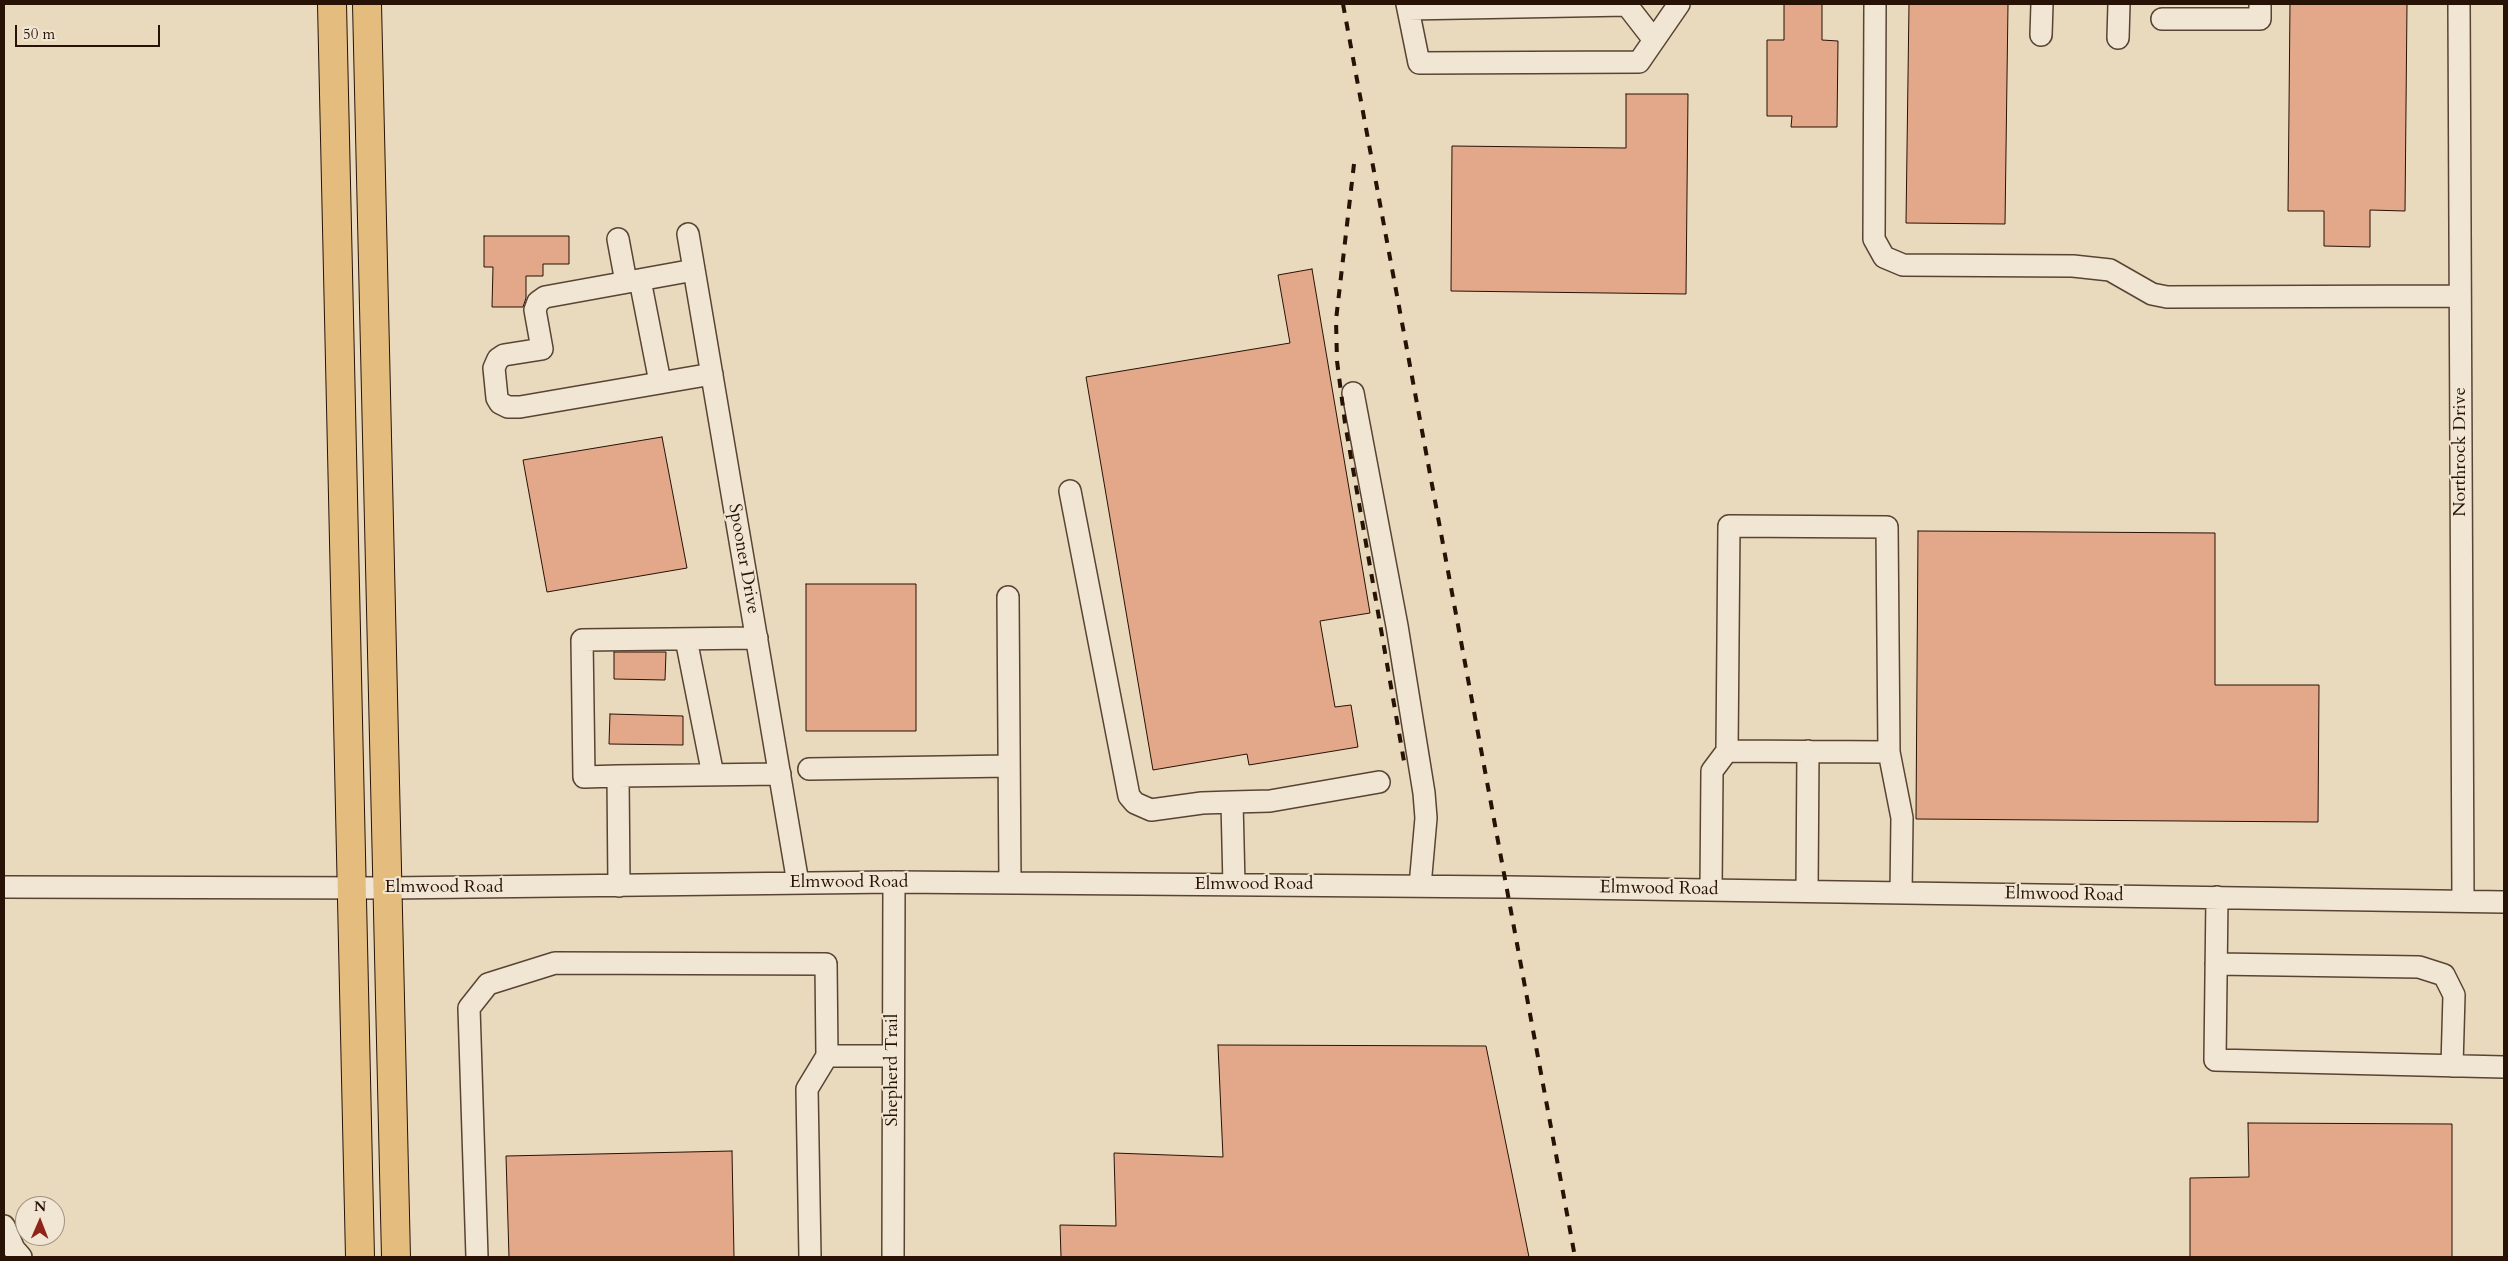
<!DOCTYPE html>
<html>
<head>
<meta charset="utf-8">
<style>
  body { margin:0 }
  #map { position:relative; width:2508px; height:1261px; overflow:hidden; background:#e9d9bd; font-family:Cardo,serif }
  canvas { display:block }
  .frame { position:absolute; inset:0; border:5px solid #271205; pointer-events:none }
  .north { position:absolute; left:15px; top:1196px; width:50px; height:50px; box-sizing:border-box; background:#f1e6d4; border:1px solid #a09181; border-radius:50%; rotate:1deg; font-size:14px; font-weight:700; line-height:20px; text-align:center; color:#271205 }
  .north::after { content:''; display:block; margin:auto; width:18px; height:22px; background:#8f2418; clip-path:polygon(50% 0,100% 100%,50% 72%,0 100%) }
  .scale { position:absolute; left:15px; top:25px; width:145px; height:22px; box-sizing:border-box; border:2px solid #271205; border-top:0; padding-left:6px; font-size:15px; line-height:18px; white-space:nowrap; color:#271205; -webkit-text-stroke:4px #f1e6d4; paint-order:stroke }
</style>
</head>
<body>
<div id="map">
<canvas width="2508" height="1261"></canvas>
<div class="frame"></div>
<div class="north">N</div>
<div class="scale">50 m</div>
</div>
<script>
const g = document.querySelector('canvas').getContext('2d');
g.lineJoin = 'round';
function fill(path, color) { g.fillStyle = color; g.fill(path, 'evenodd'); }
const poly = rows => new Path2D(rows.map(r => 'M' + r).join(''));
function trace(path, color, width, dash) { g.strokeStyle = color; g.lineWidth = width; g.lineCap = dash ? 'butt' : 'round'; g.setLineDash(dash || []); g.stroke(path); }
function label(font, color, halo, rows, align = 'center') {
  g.font = font + ' Cardo,serif'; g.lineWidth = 4; g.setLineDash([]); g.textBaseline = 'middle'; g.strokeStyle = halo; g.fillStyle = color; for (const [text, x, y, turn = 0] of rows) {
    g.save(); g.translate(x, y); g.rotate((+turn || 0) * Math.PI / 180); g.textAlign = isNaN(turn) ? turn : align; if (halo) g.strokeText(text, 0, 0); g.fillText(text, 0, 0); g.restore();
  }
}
const building = poly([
  [1784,4,1822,4,1822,40,1838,41,1837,127,1791,127,1792,116,1767,116,1767,40,1784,40,1784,4],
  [1909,4,2008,4,2005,224,1906,223,1909,4],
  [2290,4,2407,4,2405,211,2370,210,2370,247,2324,246,2324,211,2288,211,2290,4],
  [1626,94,1688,94,1686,294,1451,291,1452,146,1626,148,1626,94],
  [484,236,569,236,569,264,543,264,543,276,526,276,526,298,523,307,492,307,493,267,484,267,484,236],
  [1312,269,1370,613,1320,621,1335,707,1351,705,1358,747,1249,765,1247,754,1153,770,1086,377,1290,343,1278,275,1312,269],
  [662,437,687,568,547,592,523,460,662,437],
  [1918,531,2215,533,2215,685,2319,685,2318,822,1916,819,1918,531],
  [806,584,916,584,916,731,806,731,806,584],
  [614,652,666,652,665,680,614,679,614,652],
  [610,714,683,716,683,745,609,744,610,714],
  [1218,1045,1486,1046,1529,1257,1061,1257,1060,1225,1116,1226,1114,1153,1223,1157,1218,1045],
  [2248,1123,2452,1124,2452,1257,2190,1257,2190,1178,2249,1177,2248,1123],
  [732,1151,734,1257,509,1257,506,1156,732,1151]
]);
const minor = poly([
  [1407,4,1419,63,1639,62,1679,4],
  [1626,4,1654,40],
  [1875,4,1874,239,1884,257,1903,265,2073,266,2110,270,2152,294,2167,297,2460,296],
  [2459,4,2463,901],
  [1408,9,1627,5],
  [2162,19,2260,19,2260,4],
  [2041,35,2042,4],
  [2118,38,2119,4],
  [688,234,798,883],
  [618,239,626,282],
  [694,270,545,297,538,302,535,310,542,349,504,355,498,359,494,368,497,398,500,403,508,407,520,407,712,374],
  [640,280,660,382],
  [1353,393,1397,626,1424,793,1426,818,1420,886],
  [1070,491,1129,796,1135,803,1151,810,1202,803,1232,802,1234,885],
  [1008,597,1010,883],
  [686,639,713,775],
  [1727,751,1889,752],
  [809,769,1009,766],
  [618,776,584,777,582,640,757,638],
  [1232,802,1270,801,1379,782],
  [619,886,618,776,780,774],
  [4,887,388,888,894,882,1507,887,2504,902],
  [1711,890,1712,771,1727,751,1729,526,1887,527,1889,752,1902,818,1901,893],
  [1807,891,1808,751],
  [2217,897,2215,1060,2504,1067],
  [2216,964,2419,967,2444,975,2454,995,2452,1066],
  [827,1056,893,1056],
  [4,1226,14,1249,21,1257],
  [477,1257,469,1008,488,984,555,963,826,964,827,1056,807,1089,810,1257],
  [893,1257,894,882]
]);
const major = poly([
  [332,4,360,1257],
  [367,4,396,1257]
]);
const rail = poly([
  [1343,4,1575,1257],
  [1354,164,1336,320,1337,361,1345,423,1405,767]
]);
const streetNames = [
  ["Northrock Drive",2461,452,-90],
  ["Spooner Drive",743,559,80],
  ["Elmwood Road",849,883],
  ["Elmwood Road",1254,885],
  ["Elmwood Road",444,888],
  ["Elmwood Road",1659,889,1],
  ["Elmwood Road",2064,895,1],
  ["Shepherd Trail",893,1070,-90]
];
fill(building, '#e3a889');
trace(building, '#271205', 1);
trace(minor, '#584433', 24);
trace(major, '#271205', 30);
trace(minor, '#f1e6d4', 21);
trace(major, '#e4bc7e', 28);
trace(rail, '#271205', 4, [9, 9]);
label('18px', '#271205', '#f1e6d4', streetNames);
</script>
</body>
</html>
